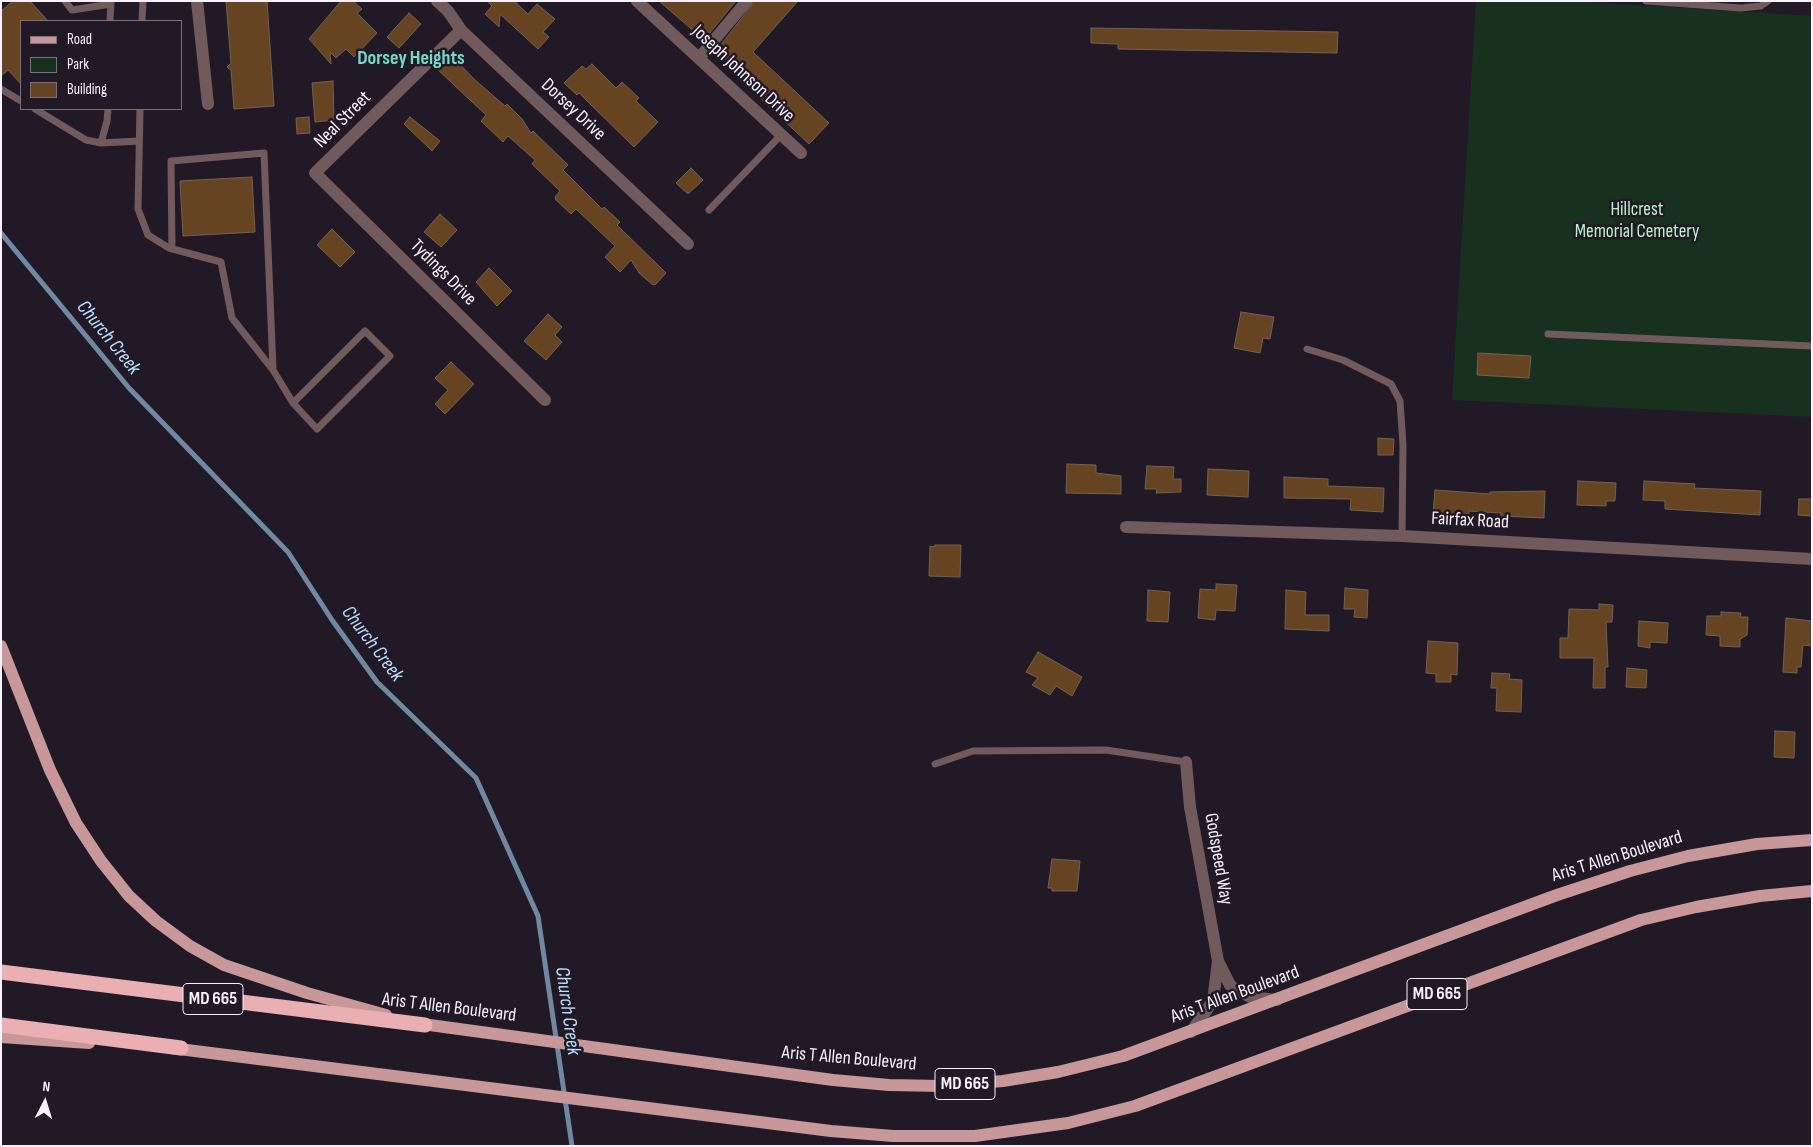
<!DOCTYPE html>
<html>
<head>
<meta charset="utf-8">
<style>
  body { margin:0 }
  #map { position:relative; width:1813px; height:1147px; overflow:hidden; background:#221927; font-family:"Sofia Sans Condensed",sans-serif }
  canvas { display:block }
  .frame { position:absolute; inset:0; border:2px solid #f9f2fd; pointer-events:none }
  .legend { position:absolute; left:20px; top:20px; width:162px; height:90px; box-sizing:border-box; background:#221927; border:1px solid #78707d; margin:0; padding:6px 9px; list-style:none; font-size:15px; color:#f9f2fd }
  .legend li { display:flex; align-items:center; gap:10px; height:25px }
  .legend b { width:25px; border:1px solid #78707d }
  .north { position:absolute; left:20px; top:1077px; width:50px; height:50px; -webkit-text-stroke:4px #221927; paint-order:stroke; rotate:5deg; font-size:14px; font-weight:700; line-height:20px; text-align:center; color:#f9f2fd }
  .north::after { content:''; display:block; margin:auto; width:18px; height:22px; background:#f9f2fd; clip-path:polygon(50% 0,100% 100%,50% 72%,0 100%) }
</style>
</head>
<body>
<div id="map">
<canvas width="1813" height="1147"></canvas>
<div class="frame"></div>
<ul class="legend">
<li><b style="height:6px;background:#c7979a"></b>Road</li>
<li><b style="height:14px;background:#18311f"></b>Park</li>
<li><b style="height:14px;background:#642"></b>Building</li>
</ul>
<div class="north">N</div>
</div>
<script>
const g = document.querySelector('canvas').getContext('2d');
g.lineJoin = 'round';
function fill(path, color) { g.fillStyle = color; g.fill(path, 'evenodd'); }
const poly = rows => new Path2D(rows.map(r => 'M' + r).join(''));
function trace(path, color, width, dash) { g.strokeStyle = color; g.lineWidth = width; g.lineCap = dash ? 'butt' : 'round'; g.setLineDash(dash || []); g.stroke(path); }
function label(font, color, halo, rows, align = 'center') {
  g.font = font + ' "Sofia Sans Condensed",sans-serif'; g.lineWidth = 5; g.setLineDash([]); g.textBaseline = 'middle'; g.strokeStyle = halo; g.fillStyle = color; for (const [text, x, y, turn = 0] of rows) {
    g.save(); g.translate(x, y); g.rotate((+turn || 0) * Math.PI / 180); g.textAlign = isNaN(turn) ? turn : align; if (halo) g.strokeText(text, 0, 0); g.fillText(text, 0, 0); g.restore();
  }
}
const green = poly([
  [1476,1,1571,1,1812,16,1812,417,1452,400]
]);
const stream = poly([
  [1,233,129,388,288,552,332,620,377,682,476,778,538,916,572,1146]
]);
const building = poly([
  [13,1,30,1,48,21,21,21,21,84,8,70,1,76,1,11,13,1],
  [226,1,267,1,274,106,234,109,231,70,227,67,231,63,226,1],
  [341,1,353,1,362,9,357,13,377,33,354,57,346,49,336,58,330,52,331,64,309,39,341,1],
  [487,1,514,1,528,14,537,4,555,19,543,32,549,37,538,49,500,14,499,27,485,14,492,6,487,1],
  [659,1,736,1,704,40,659,1],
  [755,1,798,1,753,52,829,123,809,144,744,83,748,79,716,51,755,1],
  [409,13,421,24,399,48,387,37,409,13],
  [1091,28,1338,32,1337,53,1118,49,1118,44,1091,43,1091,28],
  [449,53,474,79,505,106,507,104,522,119,531,133,533,131,568,165,563,170,602,209,604,207,620,222,617,225,666,273,656,284,653,285,639,273,631,260,620,272,605,257,615,246,576,209,571,214,556,200,555,197,560,191,532,164,535,160,508,136,503,142,481,121,486,115,435,67,449,53],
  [592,64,616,88,622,82,639,98,636,101,658,122,634,147,579,93,577,95,564,83,582,66,586,69,592,64],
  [333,81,334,120,315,122,312,83,333,81],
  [309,117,310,133,297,134,296,118,309,117],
  [410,117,440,141,432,151,404,124,410,117],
  [691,168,703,180,688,194,676,183,691,168],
  [252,177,255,232,183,236,180,181,252,177],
  [440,214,457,230,441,247,424,232,440,214],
  [332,229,355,252,340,267,317,245,332,229],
  [489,268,512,291,497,306,476,282,489,268],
  [1241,312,1274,317,1270,339,1263,338,1260,353,1234,348,1241,312],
  [548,314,562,327,555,335,562,342,546,360,524,341,548,314],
  [1478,353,1531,356,1529,378,1477,375,1478,353],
  [451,362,474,384,445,414,435,404,448,390,435,378,451,362],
  [1378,438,1394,439,1393,455,1378,455,1378,438],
  [1067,464,1096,465,1096,473,1121,476,1121,494,1066,493,1067,464],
  [1147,466,1174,467,1173,479,1181,479,1181,492,1156,493,1157,489,1145,489,1147,466],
  [1208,469,1249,471,1248,497,1207,495,1208,469],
  [1284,477,1328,479,1328,486,1384,488,1383,512,1350,510,1351,499,1284,498,1284,477],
  [1578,481,1616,483,1615,501,1606,501,1606,506,1577,505,1578,481],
  [1644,481,1695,484,1694,488,1761,491,1760,515,1665,509,1665,501,1643,500,1644,481],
  [1435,490,1490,494,1490,492,1545,491,1544,518,1501,516,1501,513,1469,511,1469,516,1433,514,1435,490],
  [1799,499,1812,499,1812,516,1798,515,1799,499],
  [935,545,961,545,960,577,929,576,930,546,935,547,935,545],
  [1216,584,1237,585,1235,611,1216,610,1215,620,1198,618,1200,589,1216,590,1216,584],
  [1345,588,1368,590,1367,618,1354,617,1355,609,1344,609,1345,588],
  [1148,590,1170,592,1168,622,1147,621,1148,590],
  [1286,590,1306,592,1305,615,1329,615,1329,631,1285,629,1286,590],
  [1599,604,1613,605,1612,622,1606,622,1608,667,1605,667,1605,688,1593,688,1594,658,1560,658,1560,638,1568,638,1569,609,1599,610,1599,604],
  [1721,612,1741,613,1740,617,1748,617,1747,635,1740,639,1740,647,1720,646,1720,636,1706,635,1707,616,1721,616,1721,612],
  [1786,618,1812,621,1812,646,1803,645,1801,667,1797,667,1797,673,1783,672,1786,618],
  [1639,621,1668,623,1667,643,1650,642,1650,648,1638,646,1639,621],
  [1428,641,1458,643,1457,675,1451,674,1451,682,1436,682,1436,674,1426,673,1428,641],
  [1038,652,1082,677,1072,696,1056,686,1050,695,1032,685,1038,678,1026,672,1038,652],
  [1627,668,1647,670,1646,688,1626,687,1627,668],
  [1492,673,1510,674,1509,679,1522,680,1521,712,1496,711,1497,688,1491,688,1492,673],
  [1775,731,1795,732,1794,758,1774,757,1775,731],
  [1052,859,1080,861,1077,891,1052,891,1052,888,1048,888,1052,859]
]);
const lane = poly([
  [65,1,72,10,111,4],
  [1646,1,1741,8,1761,6,1768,1],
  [110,21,111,1],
  [142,21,143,1],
  [1,89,21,101],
  [35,109,86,140,101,143,139,141],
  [140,109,138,209,148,235,169,248,221,262,232,318,273,370,293,403,365,331,390,356,317,429,293,403],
  [101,143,107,121,108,109],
  [709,210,781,135],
  [172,249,171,161,264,153,273,369],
  [1548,334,1812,346],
  [1307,349,1343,360,1391,384,1400,401,1403,445,1402,536],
  [935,764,973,751,1106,750,1186,762]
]);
const street = poly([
  [197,1,208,104],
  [437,1,448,11,461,30,688,244],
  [637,1,801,153],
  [461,30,315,173,545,400],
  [699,58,747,1],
  [1126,527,1402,536,1812,559],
  [1186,762,1190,807,1218,961,1213,1001,1191,1032],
  [1218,961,1230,985,1236,990,1250,997,1277,1000]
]);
const primary = poly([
  [1,646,50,770,76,823,101,861,129,896,156,921,190,946,224,965,307,993,386,1015],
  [415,1023,833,1080,889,1085,941,1086,1003,1081,1058,1072,1123,1056,1557,895,1630,871,1688,856,1757,844,1812,840],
  [1,1037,89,1043],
  [171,1048,831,1131,893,1136,975,1136,1068,1123,1135,1106,1641,920,1696,907,1760,896,1812,891]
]);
const highway = poly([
  [1,972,425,1025],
  [1,1025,181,1048]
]);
const shields = [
  [1437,994,60],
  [213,999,60],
  [965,1084,60]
];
const shieldNames = [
  ["MD 665",1437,994],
  ["MD 665",213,999],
  ["MD 665",965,1084]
];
const streetNames = [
  ["Joseph Johnson Drive",743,74,43],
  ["Dorsey Drive",573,110,43],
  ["Neal Street",343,120,-45],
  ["Tydings Drive",443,273,45],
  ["Fairfax Road",1470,521,3],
  ["Aris T Allen Boulevard",1617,857,-17],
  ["Godspeed Way",1218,859,80],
  ["Aris T Allen Boulevard",1235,995,-20],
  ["Aris T Allen Boulevard",449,1008,7],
  ["Aris T Allen Boulevard",849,1059,5]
];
const parkNames = [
  ["Hillcrest",1637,210],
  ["Memorial Cemetery",1637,232]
];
const neighbourhoodNames = [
  ["Dorsey Heights",411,59]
];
const waterNames = [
  ["Church Creek",108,338,51],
  ["Church Creek",372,644,53],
  ["Church Creek",567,1011,82]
];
fill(green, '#18311f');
trace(stream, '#7089a2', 5);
fill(building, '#642');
trace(building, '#726253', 1);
trace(lane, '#715a5b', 7);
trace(street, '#715a5b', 12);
trace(primary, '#c7979a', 12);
trace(highway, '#e9afb3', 15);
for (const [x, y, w] of shields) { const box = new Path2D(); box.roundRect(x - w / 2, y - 15.5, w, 31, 4); g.fillStyle = '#221927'; g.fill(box); trace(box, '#f9f2fd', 1); }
label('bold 18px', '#f9f2fd', null, shieldNames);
label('19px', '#f9f2fd', '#221927', streetNames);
label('19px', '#b4f7c3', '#221927', parkNames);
label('bold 20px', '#72daca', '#221927', neighbourhoodNames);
label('italic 20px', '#bae0ff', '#221927', waterNames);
</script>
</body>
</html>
